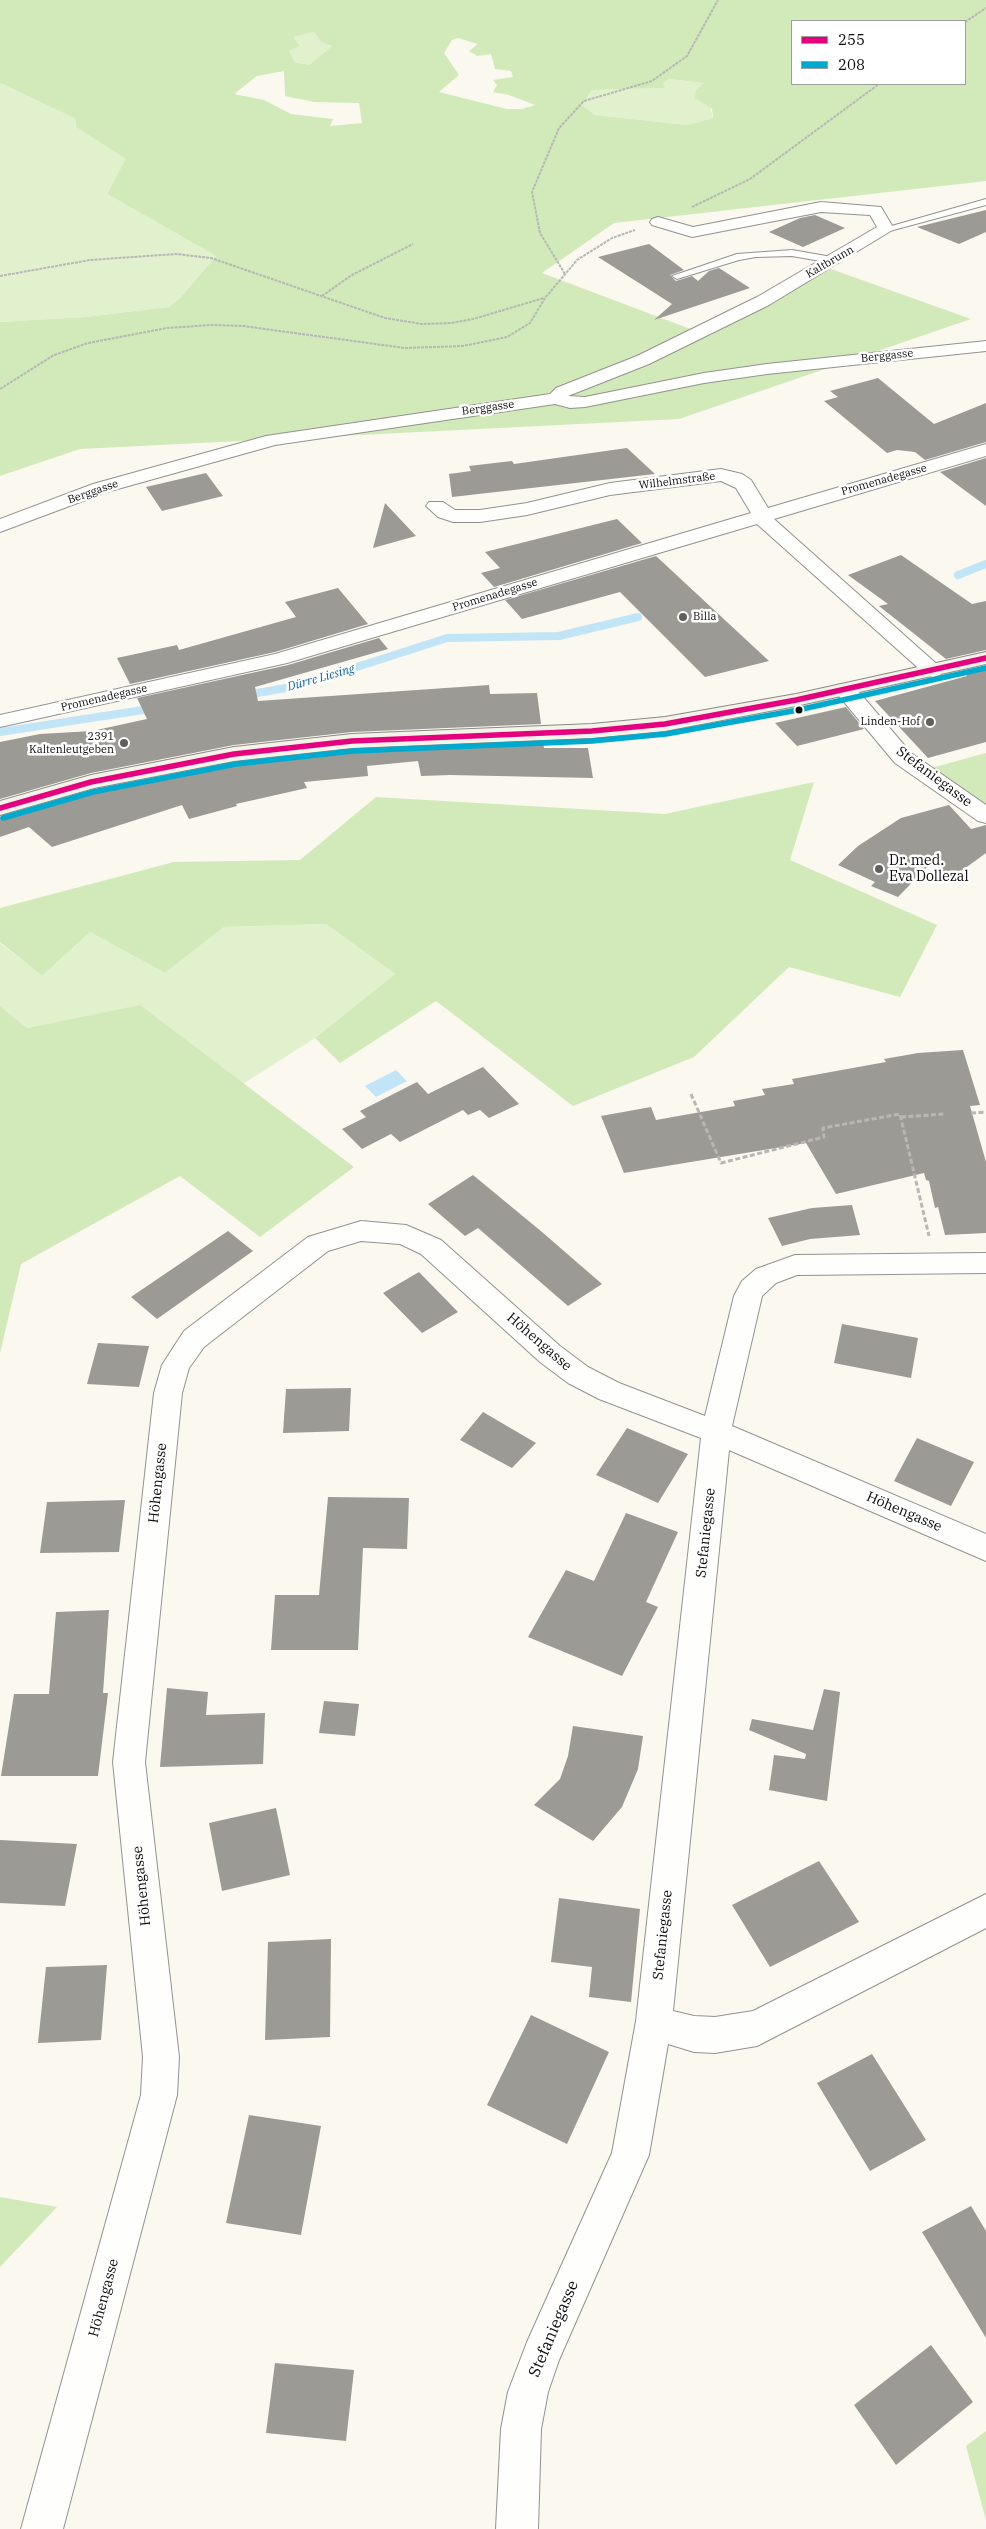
<!DOCTYPE html>
<html>
<head>
<meta charset="utf-8">
<style>
  body { margin:0 }
  #map { position:relative; width:986px; height:2529px; overflow:hidden; background:#faf8ef; font-family:"IBM Plex Serif",serif }
  canvas { display:block }
  .legend { position:absolute; left:791px; top:20px; width:175px; height:65px; box-sizing:border-box; background:#fff; border:1px solid #9e9e9e; margin:0; padding:6px 9px; list-style:none; font-size:15px; color:#0c0c0c }
  .legend li { display:flex; align-items:center; gap:10px; height:25px }
  .legend b { width:25px; border:1px solid #9e9e9e }
</style>
</head>
<body>
<div id="map">
<canvas width="986" height="2529"></canvas>
<ul class="legend">
<li><b style="height:6px;background:#e5007d"></b>255</li>
<li><b style="height:6px;background:#00a9ce"></b>208</li>
</ul>
</div>
<script>
const g = document.querySelector('canvas').getContext('2d');
g.lineJoin = 'round';
function fill(path, color) { g.fillStyle = color; g.fill(path, 'evenodd'); }
const poly = rows => new Path2D(rows.map(r => 'M' + r).join(''));
function trace(path, color, width, dash) { g.strokeStyle = color; g.lineWidth = width; g.lineCap = dash ? 'butt' : 'round'; g.setLineDash(dash || []); g.stroke(path); }
function label(font, color, halo, rows, align = 'center') {
  g.font = font + ' "IBM Plex Serif",serif'; g.lineWidth = 5; g.setLineDash([]); g.textBaseline = 'middle'; g.strokeStyle = halo; g.fillStyle = color; for (const [text, x, y, turn = 0] of rows) {
    g.save(); g.translate(x, y); g.rotate((+turn || 0) * Math.PI / 180); g.textAlign = isNaN(turn) ? turn : align; if (halo) g.strokeText(text, 0, 0); g.fillText(text, 0, 0); g.restore();
  }
}
const green = poly([
  [314,32,321,42,332,46,309,65,295,62,289,51,299,46,292,37],
  [669,79,704,83,713,118,687,125,595,115,582,105,592,90,664,88,663,83],
  [0,83,76,119,76,127,127,159,107,194,216,256,181,297,169,307,85,317,0,322],
  [326,924,395,974,315,1038,243,1084,140,1006,27,1028,0,1006,0,943,42,976,90,932,165,973,224,927]
]);
const forest = poly([
  [0,0,986,0,986,181,614,223,542,273,709,336,831,269,971,319,679,419,80,449,0,476,0,322,85,317,169,307,181,297,216,256,107,194,126,159,76,127,76,119,0,83],
  [792,21,965,21,965,84,792,84],
  [314,32,321,42,332,46,309,65,295,62,289,51,300,46,293,37],
  [458,38,478,44,469,51,477,56,491,54,495,69,511,71,513,77,493,80,497,85,493,92,509,95,535,105,522,109,507,109,439,92,459,75,444,53,452,40],
  [284,71,285,96,314,102,359,103,362,123,330,126,333,119,291,114,264,100,234,94,257,76],
  [669,79,704,83,696,90,695,98,712,109,713,118,687,125,595,115,582,105,592,90,665,88,663,83],
  [986,753,986,804,931,768],
  [814,782,790,860,937,925,900,997,789,967,694,1057,573,1106,436,1001,340,1063,315,1038,395,974,326,924,224,927,165,973,90,932,42,976,0,942,0,908,174,862,300,860,376,797,665,814],
  [140,1005,354,1167,260,1237,180,1176,21,1264,0,1353,0,1006,27,1028],
  [0,2197,57,2207,0,2267],
  [986,2431,986,2520,966,2446]
]);
const water = poly([
  [396,1070,407,1081,376,1097,365,1086]
]);
const stream = poly([
  [958,575,986,564],
  [245,695,298,686,447,638,559,636,638,617],
  [0,732,156,708]
]);
const building = poly([
  [986,210,986,232,959,244,917,227],
  [815,215,845,228,803,247,769,232,800,218],
  [649,244,684,270,670,275,676,281,692,276,698,281,709,271,719,268,750,288,654,320,672,304,598,257],
  [878,378,934,424,986,403,986,442,925,460,915,452,897,450,887,453,824,401,838,397,830,391],
  [627,448,655,474,452,497,449,474,471,471,469,466,512,461,514,464],
  [986,458,986,506,940,472],
  [206,473,223,496,162,511,146,487],
  [385,503,416,536,373,548],
  [617,519,642,543,494,587,481,573,500,568,485,552],
  [901,555,972,604,986,601,986,650,946,659,879,606,888,604,848,575],
  [656,556,769,661,705,677,620,592,522,619,505,600],
  [338,588,368,624,275,652,130,684,117,658,177,645,179,650,296,617,285,602],
  [379,638,388,649,255,687,258,701,489,685,490,694,537,693,541,724,352,732,234,745,91,773,0,799,0,742,40,734,92,731,147,719,137,698,288,665],
  [986,666,986,742,928,758,875,701,967,676,962,671],
  [846,707,864,729,797,746,775,723],
  [543,742,544,748,588,748,593,778,450,775,421,776,418,761,367,766,368,776,304,782,307,788,236,804,237,806,189,819,182,805,52,847,29,827,0,837,0,817,94,790,234,763,352,750],
  [949,805,971,829,986,825,986,853,953,877,930,864,898,897,871,886,875,882,838,865,858,846,901,818],
  [963,1050,980,1105,970,1106,986,1162,986,1233,945,1235,938,1207,935,1208,929,1181,926,1180,924,1173,836,1194,806,1143,624,1173,601,1116,651,1107,656,1120,735,1106,733,1101,765,1095,762,1089,794,1084,792,1079,886,1062,884,1059,918,1053],
  [483,1067,519,1104,489,1118,480,1110,468,1115,463,1110,400,1142,391,1134,362,1149,342,1129,366,1117,360,1111,417,1082,428,1094],
  [473,1175,542,1232,602,1284,568,1306,478,1228,465,1236,428,1204],
  [852,1205,860,1235,810,1239,782,1246,768,1218,812,1208],
  [228,1231,253,1251,157,1319,131,1297],
  [419,1272,458,1312,422,1333,383,1293],
  [842,1324,918,1338,911,1378,834,1363],
  [98,1343,149,1346,139,1387,87,1384],
  [351,1388,349,1431,283,1433,286,1389],
  [483,1412,536,1443,512,1468,460,1440],
  [627,1428,688,1454,658,1503,596,1475],
  [917,1438,974,1462,951,1506,894,1481],
  [328,1497,409,1498,407,1549,363,1548,358,1650,271,1650,275,1595,319,1595],
  [125,1500,119,1552,40,1553,47,1502],
  [626,1513,678,1532,646,1602,658,1607,622,1676,528,1637,566,1570,594,1581],
  [109,1610,103,1693,108,1693,98,1776,1,1776,14,1694,49,1694,56,1612],
  [167,1688,208,1692,206,1715,265,1713,263,1764,160,1767],
  [824,1689,840,1692,827,1801,769,1790,774,1755,805,1759,806,1754,749,1730,752,1719,813,1730],
  [324,1701,359,1704,355,1736,319,1733],
  [573,1726,643,1736,638,1769,622,1807,593,1841,534,1805,560,1779,568,1756],
  [276,1808,290,1875,222,1891,209,1823],
  [0,1840,77,1844,65,1906,0,1903],
  [819,1861,859,1922,770,1967,732,1905],
  [559,1898,640,1909,631,2002,589,1997,592,1967,551,1962],
  [331,1939,330,2037,265,2040,268,1942],
  [107,1965,101,2040,38,2043,46,1967],
  [531,2015,609,2052,567,2144,487,2105],
  [872,2054,926,2140,870,2171,817,2083],
  [249,2115,321,2126,301,2235,226,2223],
  [971,2206,986,2231,986,2338,922,2232],
  [931,2345,973,2402,896,2465,854,2405],
  [275,2363,354,2370,346,2441,266,2433]
]);
const pathFar1 = poly([
  [965,22,986,8],
  [692,207,750,179,879,84],
  [565,274,540,233,532,192,559,128,584,101,652,81,687,56,718,0],
  [0,276,90,260,176,254,211,258,385,318,422,324,451,323,473,319,544,298],
  [322,296,352,275,413,244],
  [0,389,54,355,88,343,167,328,211,325,243,326,405,348,463,346,507,337,530,323,545,298,577,260,612,238,635,230]
]);
const path = poly([
  [691,1094,721,1163,824,1137,823,1128,900,1114,929,1236],
  [971,1113,986,1112],
  [901,1117,945,1114]
]);
const service = poly([
  [986,199,986,205,886,232,881,229,986,199],
  [792,250,832,257,837,260,832,263,792,256,756,257,739,260,677,279,672,276,737,254,792,250]
]);
const minor = poly([
  [821,202,881,207,894,229,769,305,649,364,568,396,585,397,704,373,767,364,986,341,986,351,767,374,704,383,585,407,570,408,555,404,275,445,107,492,0,532,0,519,93,484,266,436,550,394,556,388,637,356,757,297,877,227,870,215,821,212,692,237,652,225,650,222,652,219,658,217,693,227,821,202],
  [986,444,986,456,774,519,940,667,944,671,940,675,933,677,926,675,757,524,287,663,0,727,0,715,275,654,751,513,736,488,721,481,610,495,527,515,480,522,453,522,438,517,426,506,429,502,443,502,455,510,480,510,527,503,610,483,721,469,742,474,751,480,768,508,986,444],
  [845,684,853,685,911,753,986,805,986,823,978,821,895,763,834,690,837,685,845,684],
  [361,1221,406,1225,441,1240,560,1346,588,1367,619,1383,705,1416,734,1296,742,1281,756,1269,795,1255,986,1253,986,1273,797,1275,776,1283,762,1296,732,1426,986,1534,986,1561,729,1450,673,2011,694,2016,715,2017,753,2011,986,1894,986,1928,757,2046,715,2053,694,2052,668,2044,649,2155,559,2360,548,2392,541,2429,538,2529,496,2529,501,2429,508,2392,527,2342,612,2153,636,2021,701,1438,599,1399,568,1383,540,1362,421,1254,400,1244,361,1241,328,1251,204,1347,189,1368,182,1393,145,1762,179,2057,177,2095,63,2529,21,2529,141,2095,143,2057,113,1762,154,1393,162,1365,184,1331,308,1237,361,1221]
]);
const secondary = poly([
  [986,652,986,664,796,706,665,731,592,738,352,748,234,761,94,788,0,815,0,801,91,775,234,747,352,734,592,724,665,717,796,694,986,652]
]);
const bus1 = poly([
  [0,808,91,782,234,754,352,741,592,731,665,724,796,700,986,658]
]);
const bus2 = poly([
  [3,818,93,792,236,764,353,751,592,741,666,734,798,710,986,668]
]);
const markers = [
  [683,617,5,"#5f5f5b"],
  [799,710,4.5,"#0c0c0c"],
  [930,722,5,"#5f5f5b"],
  [124,743,5,"#5f5f5b"],
  [879,869,5,"#5f5f5b"]
];
const farStreetnames = [
  ["Kaltbrunn",830,262,-30],
  ["Berggasse",887,356,-6],
  ["Berggasse",488,408,-8],
  ["Promenadegasse",884,480,-16],
  ["Wilhelmstraße",677,481,-7],
  ["Berggasse",93,492,-19],
  ["Promenadegasse",495,595,-17],
  ["Promenadegasse",104,698,-13]
];
const farPoinames = [
  ["Billa",693,617,"left"],
  ["Linden-Hof",920,722],
  ["2391",114,737],
  ["Kaltenleutgeben",114,750]
];
const farWaternames = [
  ["Dürre Liesing",321,678,-16]
];
const streetNames = [
  ["Stefaniegasse",934,777,37],
  ["Höhengasse",539,1342,41],
  ["Höhengasse",158,1483,-84],
  ["Höhengasse",904,1512,23],
  ["Stefaniegasse",706,1533,-84],
  ["Höhengasse",142,1886,-96],
  ["Stefaniegasse",663,1935,-84],
  ["Höhengasse",104,2298,-75]
];
const poiNames = [
  ["Dr. med.",889,861],
  ["Eva Dollezal",889,877]
];
const nearStreetnames = [
  ["Stefaniegasse",554,2329,-67]
];
fill(green, '#e2f1cd');
fill(forest, '#d2eaba');
fill(water, '#c2e4f7');
trace(stream, '#c2e4f7', 8);
fill(building, '#9c9a95');
trace(service, '#93928e', 2);
trace(minor, '#93928e', 2);
trace(secondary, '#8a8985', 2);
trace(pathFar1, '#b7b7b5', 2, [3, 1]);
trace(path, '#b7b7b5', 3, [5, 2.5]);
fill(service, '#fefefd');
fill(minor, '#fefefd');
fill(secondary, '#f4f3e8');
trace(bus1, '#e5007d', 5.5);
trace(bus2, '#00a9ce', 5.5);
for (const [x, y, r, color] of markers) { const dot = new Path2D(); dot.arc(x, y, r, 0, 2 * Math.PI); g.fillStyle = color; g.fill(dot); trace(dot, '#fff', 2); }
label('11px', '#0c0c0c', '#fff', farStreetnames);
label('11px', '#0c0c0c', '#fff', farPoinames, 'right');
label('italic 12px', '#0c62a6', '#fff', farWaternames);
label('14px', '#0c0c0c', '#fff', streetNames);
label('14px', '#0c0c0c', '#fff', poiNames, 'left');
label('16px', '#0c0c0c', '#fff', nearStreetnames);
</script>
</body>
</html>
